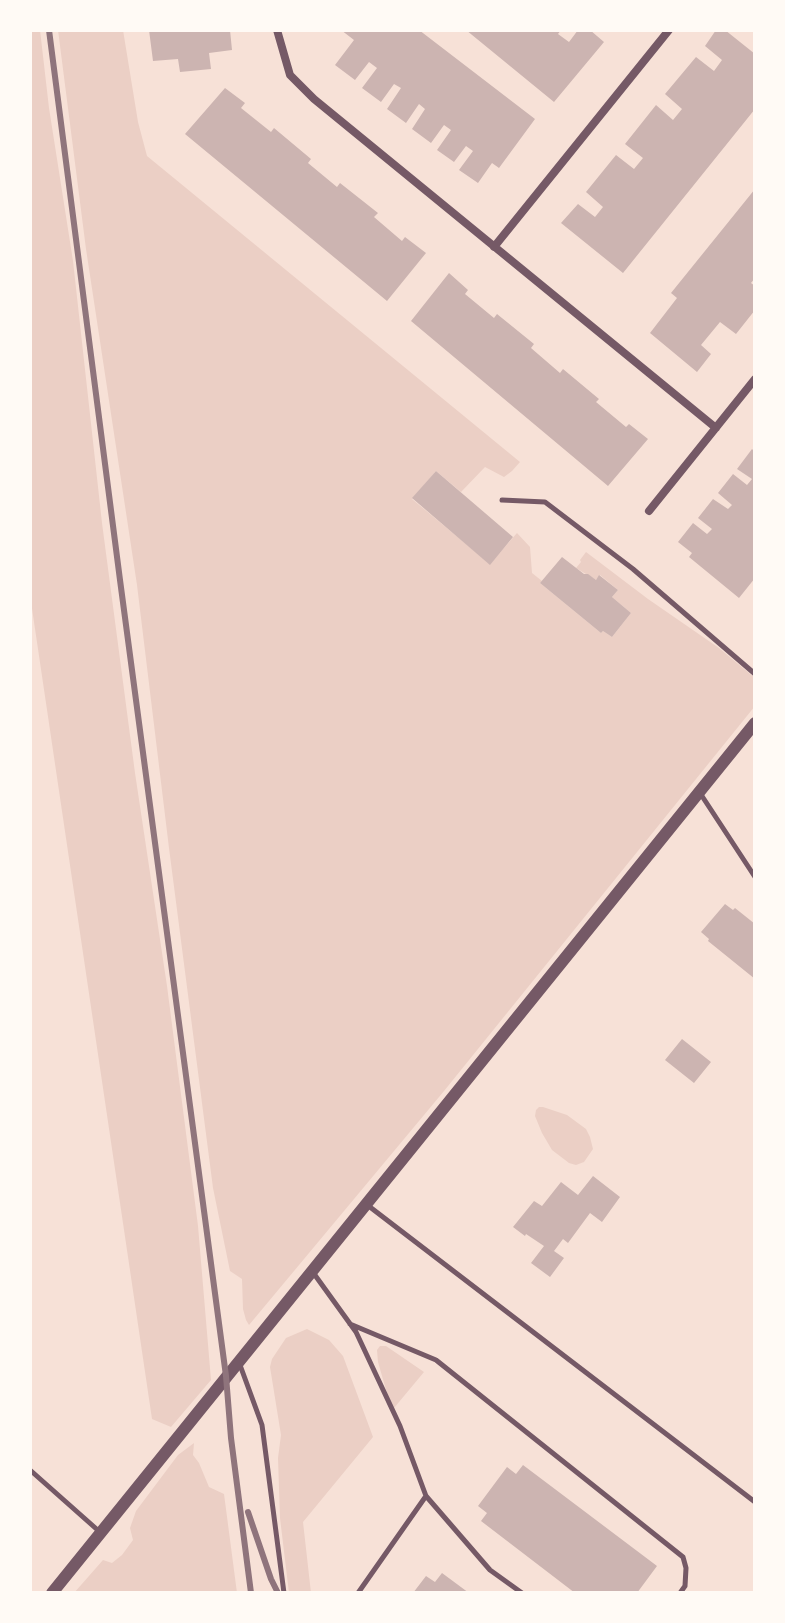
<!DOCTYPE html>
<html>
<head>
<meta charset="utf-8">
<style>
  body { margin:0 }
  #map { position:relative; width:785px; height:1623px; overflow:hidden; background:#f7e1d7; font-family:"DejaVu Sans",sans-serif }
  canvas { display:block }
  .frame { position:absolute; inset:0; border:32px solid #fffaf5; pointer-events:none }
</style>
</head>
<body>
<div id="map">
<canvas width="785" height="1623"></canvas>
<div class="frame"></div>
</div>
<script>
const g = document.querySelector('canvas').getContext('2d');
g.lineJoin = 'round';
function fill(path, color) { g.fillStyle = color; g.fill(path, 'evenodd'); }
const poly = rows => new Path2D(rows.map(r => 'M' + r).join(''));
function trace(path, color, width, dash) { g.strokeStyle = color; g.lineWidth = width; g.lineCap = dash ? 'butt' : 'round'; g.setLineDash(dash || []); g.stroke(path); }
const green = poly([
  [30,30,40,30,49,108,73,261,102,523,135,773,167,986,198,1226,211,1380,171,1427,152,1419,30,595],
  [58,30,123,30,138,122,147,156,520,462,512,471,504,477,485,467,461,492,436,471,412,499,490,564,517,533,530,547,532,573,542,581,540,583,601,633,603,631,612,637,631,613,612,597,618,590,600,575,596,580,576,568,581,562,580,560,586,552,648,599,719,648,755,678,755,706,444,1091,249,1325,246,1320,243,1309,242,1279,230,1271,213,1188,169,848,137,585,86,249],
  [539,1107,543,1107,567,1115,586,1129,590,1137,593,1149,584,1162,576,1165,569,1163,552,1150,542,1133,535,1116,536,1110],
  [307,1329,329,1340,343,1356,373,1437,303,1522,311,1593,289,1593,280,1518,278,1458,281,1435,270,1367,272,1359,286,1338],
  [380,1346,386,1346,424,1372,394,1408,389,1400,378,1362,377,1350],
  [194,1443,193,1455,199,1463,209,1487,224,1494,237,1593,74,1593,103,1560,112,1563,122,1555,133,1540,130,1528,136,1511,178,1455]
]);
const building = poly([
  [149,30,230,30,232,50,209,53,211,69,180,72,178,59,153,61],
  [341,30,419,30,535,119,499,168,492,163,478,183,459,170,473,151,466,146,454,162,437,150,451,130,444,125,431,143,412,129,425,109,419,104,406,123,387,109,401,88,394,84,381,102,362,88,377,68,369,62,355,80,335,65,354,40],
  [466,30,561,30,558,34,569,42,578,30,590,30,604,42,554,102],
  [716,30,725,30,755,54,755,109,623,273,561,223,578,204,595,217,603,207,586,192,616,155,634,169,643,158,625,144,656,105,673,120,682,109,665,94,696,57,714,71,722,60,705,46],
  [225,88,245,103,241,108,271,132,274,128,311,159,308,163,337,187,340,183,378,213,374,217,402,241,405,237,426,253,387,301,185,134],
  [755,189,755,278,751,283,755,286,755,310,736,334,720,322,701,345,711,354,697,372,650,333,677,298,671,293],
  [449,273,468,290,465,294,494,318,497,314,534,344,531,348,560,373,563,369,599,399,596,402,626,427,629,424,648,439,608,486,411,321],
  [752,449,755,452,755,578,739,598,689,557,692,553,678,542,693,523,707,534,712,529,698,518,713,499,728,509,732,505,718,493,733,474,747,485,752,479,737,469],
  [436,471,513,537,490,565,412,498],
  [562,557,584,574,588,574,596,580,599,575,618,590,612,597,631,613,612,637,603,631,601,633,540,583],
  [725,904,733,910,735,908,755,924,755,979,708,941,709,939,701,932],
  [682,1039,711,1062,694,1083,665,1060],
  [593,1176,620,1197,602,1222,590,1213,568,1243,563,1239,554,1251,564,1258,550,1277,531,1263,544,1246,526,1234,525,1236,513,1227,534,1201,542,1206,561,1182,578,1195],
  [523,1465,657,1566,637,1593,575,1593,481,1521,487,1513,478,1506,507,1467,516,1474],
  [442,1573,469,1593,413,1593,426,1576,435,1582]
]);
const service = poly([
  [502,500,545,502,633,569,755,674],
  [700,793,755,877],
  [366,1204,755,1502],
  [312,1271,356,1332,400,1426,426,1496,490,1570,522,1593],
  [350,1324,436,1360,683,1557,686,1568,685,1586,680,1593],
  [240,1365,262,1425,284,1593],
  [30,1470,101,1533],
  [358,1593,426,1496]
]);
const minor = poly([
  [277,30,290,75,314,99,716,428],
  [494,247,669,30],
  [649,511,755,379]
]);
const tertiary = poly([
  [52,1593,755,723]
]);
const rail = poly([
  [49,30,120,580,226,1376,231,1438,251,1593],
  [248,1512,271,1579,278,1593]
]);
fill(green, '#ebcfc5');
fill(building, '#ccb4b1');
trace(service, '#755966', 5);
trace(minor, '#755966', 8);
trace(tertiary, '#755966', 12);
trace(rail, '#8f747c', 6);
</script>
</body>
</html>
